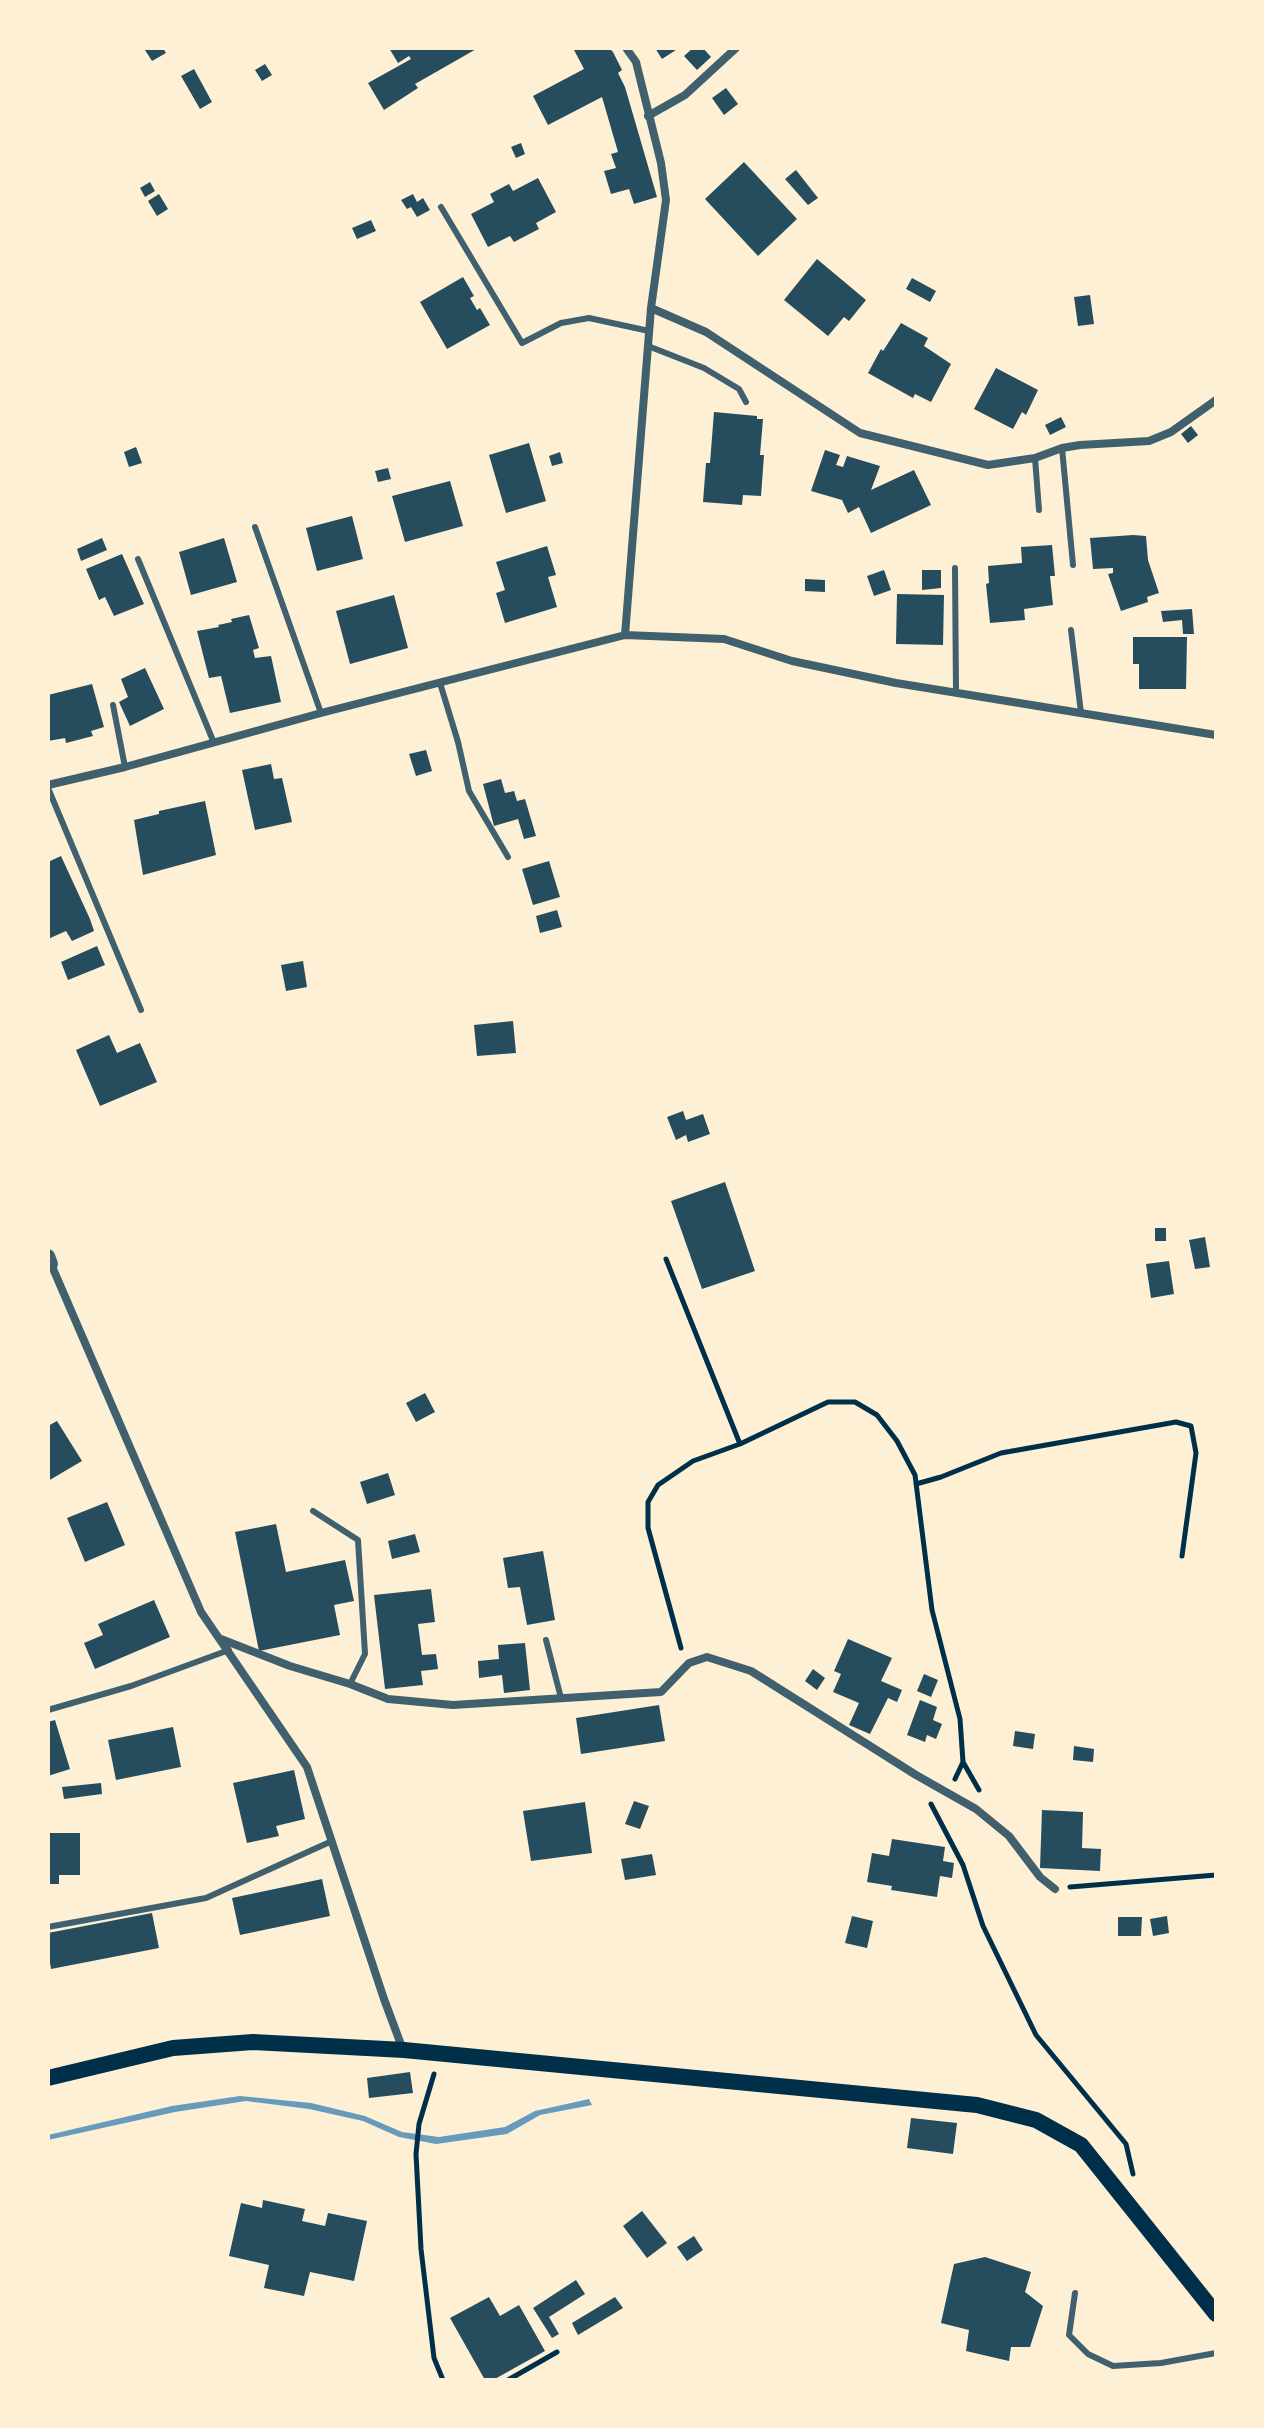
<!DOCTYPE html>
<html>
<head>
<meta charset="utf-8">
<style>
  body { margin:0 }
  #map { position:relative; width:1264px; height:2428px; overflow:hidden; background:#fdf0d5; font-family:Bitter,serif }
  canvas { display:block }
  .frame { position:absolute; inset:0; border:50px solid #fdf0d5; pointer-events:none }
</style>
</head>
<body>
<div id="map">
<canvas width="1264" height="2428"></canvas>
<div class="frame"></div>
</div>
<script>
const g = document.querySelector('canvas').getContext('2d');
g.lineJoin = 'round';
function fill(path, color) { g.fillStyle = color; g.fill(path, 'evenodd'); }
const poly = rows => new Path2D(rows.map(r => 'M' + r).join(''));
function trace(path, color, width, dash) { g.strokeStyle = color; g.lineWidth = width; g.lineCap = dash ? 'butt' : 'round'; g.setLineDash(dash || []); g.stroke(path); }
const water = poly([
  [240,2096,311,2103,365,2116,402,2132,439,2137,505,2127,535,2111,589,2099,592,2105,540,2115,507,2134,436,2144,399,2137,363,2121,309,2109,246,2101,175,2112,48,2140,48,2135,172,2106]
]);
const building = poly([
  [148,48,163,48,166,53,152,61,145,50],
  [389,48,478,48,415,84,418,88,384,110,368,83,411,59,409,56,398,63],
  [573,48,609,48,613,52,622,70,618,73,625,87,657,197,634,204,629,189,611,194,604,171,616,168,611,154,618,152,602,97,548,125,533,96,584,69],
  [655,48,679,48,662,59],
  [693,48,703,48,711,57,697,70,684,56],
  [265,64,272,75,262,81,255,70],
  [194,69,212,102,200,109,181,76],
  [726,88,738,104,724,115,712,98],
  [521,143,525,154,516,158,511,147],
  [744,162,797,219,758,256,705,199],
  [796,170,818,198,808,205,785,179],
  [538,178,556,212,536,223,539,229,514,242,510,236,488,247,471,214,494,202,490,194,509,184,513,191],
  [150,182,155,191,145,197,140,188],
  [159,194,168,209,157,216,148,201],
  [413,194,417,202,423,198,430,210,417,217,411,207,407,209,401,200],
  [371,220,376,231,357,239,352,228],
  [817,259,866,300,849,321,844,317,828,336,784,300],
  [463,277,474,296,470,298,477,310,480,308,490,325,447,349,420,302],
  [912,278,936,291,930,302,906,289],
  [1090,295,1094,324,1078,326,1074,297],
  [901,323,928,338,924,346,951,364,931,402,915,394,913,398,868,373,881,349,883,351],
  [996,368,1038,390,1026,415,1022,412,1013,429,974,409],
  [714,412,757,416,757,419,763,419,760,455,764,455,761,496,743,495,742,505,703,502,706,463,710,463],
  [1061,417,1066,427,1050,435,1045,425],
  [1191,426,1198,435,1188,443,1181,434],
  [529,443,546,501,506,513,489,455],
  [136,447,142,463,129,467,124,452],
  [825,450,840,455,836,465,843,467,847,456,880,466,871,490,914,470,931,505,871,533,859,507,848,513,842,500,811,491],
  [560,452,563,463,552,466,549,456],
  [388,468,391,479,378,482,375,471],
  [450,481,463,526,405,542,392,496],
  [352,516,363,559,317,571,306,528],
  [1133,535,1146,536,1148,560,1159,593,1147,597,1148,602,1121,611,1108,574,1113,573,1113,568,1093,569,1090,538],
  [102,538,107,550,81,561,77,549],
  [224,538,237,582,191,595,179,552],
  [1052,545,1055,576,1050,576,1053,605,1024,609,1025,620,990,623,986,584,989,583,988,566,1022,563,1021,547],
  [547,546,556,575,548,577,557,607,505,623,496,593,505,590,496,562],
  [122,554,144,604,114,616,105,597,99,600,86,569],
  [884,570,891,590,874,596,867,576],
  [922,570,941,570,941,588,922,590],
  [805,579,825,580,825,592,805,591],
  [897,594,944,595,943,645,896,644],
  [394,595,408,648,350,664,336,611],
  [1192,609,1194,634,1183,634,1182,620,1163,622,1161,611],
  [249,615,259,648,253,650,255,658,271,656,281,702,230,713,221,676,209,678,197,631,219,627,218,625,232,622,231,619],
  [1133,637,1187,637,1186,689,1139,689,1139,664,1133,664],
  [145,668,164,709,130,726,119,702,128,697,121,679],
  [92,684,104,727,91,731,93,736,66,743,65,738,48,741,48,695],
  [426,750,432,771,416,776,409,754],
  [271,764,274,779,282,778,292,822,255,830,242,770],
  [501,779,505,793,514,791,517,801,525,799,536,836,524,839,518,819,494,826,483,784],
  [205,801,216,855,143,875,134,820,159,814,159,811],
  [61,856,90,919,94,931,72,941,66,931,48,939,48,862],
  [549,861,560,897,533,905,522,869],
  [557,910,562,927,540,933,536,916],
  [97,946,105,965,68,980,61,962],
  [303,961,307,987,286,991,281,965],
  [513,1021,516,1053,477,1056,474,1025],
  [109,1035,117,1053,140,1043,157,1082,100,1106,76,1050],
  [683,1111,686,1120,703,1114,710,1134,688,1142,686,1135,676,1140,667,1117],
  [725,1182,755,1271,702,1289,671,1201],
  [1155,1228,1166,1228,1166,1241,1155,1241],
  [1205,1237,1210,1267,1195,1269,1189,1240],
  [1169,1261,1174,1294,1151,1298,1146,1264],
  [425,1393,435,1412,416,1422,406,1403],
  [57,1421,82,1461,48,1481,48,1426],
  [388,1473,395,1495,367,1504,360,1482],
  [107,1502,125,1545,85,1562,67,1518],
  [276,1524,286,1572,345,1560,354,1601,334,1605,340,1635,259,1651,235,1532],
  [415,1534,420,1552,392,1559,388,1541],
  [543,1551,555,1620,527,1625,520,1587,508,1588,503,1558],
  [431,1589,435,1622,418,1624,422,1655,436,1654,438,1669,421,1671,423,1685,385,1689,374,1595],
  [154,1600,170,1637,95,1669,84,1643,103,1635,98,1624],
  [848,1639,892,1658,881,1681,902,1690,897,1702,888,1698,870,1734,849,1725,859,1703,833,1692,841,1674,834,1671],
  [525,1643,530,1690,504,1693,502,1675,479,1678,478,1661,499,1659,498,1645],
  [813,1669,825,1678,817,1690,805,1681],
  [924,1674,938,1680,931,1697,917,1691],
  [920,1700,937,1707,933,1720,942,1724,936,1739,927,1735,925,1742,907,1735],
  [659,1705,665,1741,581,1754,576,1718],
  [55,1720,70,1769,48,1776,48,1722],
  [173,1727,181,1767,116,1780,108,1740],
  [1015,1731,1035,1734,1033,1749,1013,1746],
  [1074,1746,1094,1749,1093,1762,1073,1760],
  [294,1770,305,1819,276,1826,279,1836,247,1843,233,1783],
  [101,1783,102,1794,64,1799,62,1787],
  [634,1801,649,1806,640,1829,625,1824],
  [585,1802,592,1853,531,1861,523,1811],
  [1042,1810,1083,1812,1082,1848,1101,1849,1100,1871,1040,1868],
  [48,1833,80,1833,80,1875,59,1875,59,1884,48,1884],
  [892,1839,945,1847,943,1861,954,1863,952,1878,940,1876,937,1897,891,1890,892,1886,867,1882,872,1853,889,1856],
  [652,1854,656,1875,625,1880,621,1859],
  [322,1879,330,1916,240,1935,232,1898],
  [152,1913,159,1948,51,1969,48,1951,48,1933],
  [852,1916,873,1921,867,1948,845,1943],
  [1167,1916,1169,1933,1153,1936,1150,1919],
  [1118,1917,1142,1917,1141,1936,1118,1936],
  [410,2072,413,2093,369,2098,367,2078],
  [911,2118,957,2123,953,2154,907,2148],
  [263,2200,305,2209,302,2221,325,2226,328,2213,367,2221,354,2281,310,2272,304,2296,264,2288,269,2265,229,2256,241,2203,262,2208],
  [642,2211,667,2243,647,2258,623,2226],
  [694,2236,703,2250,687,2261,677,2247],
  [985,2257,1031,2272,1025,2292,1043,2306,1030,2347,1011,2347,1009,2361,966,2351,969,2330,941,2323,954,2264],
  [576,2280,585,2294,549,2317,559,2334,552,2338,533,2308],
  [489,2297,500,2316,519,2305,545,2351,493,2380,485,2380,450,2318],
  [615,2297,623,2308,578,2335,572,2323]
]);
const path = poly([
  [666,1259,740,1444],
  [916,1484,941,1477,1001,1453,1176,1422,1191,1426,1196,1453,1182,1556],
  [681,1648,648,1528,648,1502,658,1485,693,1461,740,1444,828,1402,855,1402,877,1415,897,1441,915,1475,932,1610,960,1719,963,1762,955,1779],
  [963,1762,979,1790],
  [931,1804,963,1865,983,1926,1036,2035,1126,2144,1133,2174],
  [1070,1887,1216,1875],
  [434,2074,419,2124,416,2154,421,2249,434,2358,443,2380],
  [508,2380,557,2352]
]);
const service = poly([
  [441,207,522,343,561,323,589,318,649,331],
  [648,346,704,368,739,389,746,402],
  [1062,448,1073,565],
  [1035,458,1039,510],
  [255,527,321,713],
  [138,559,214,743],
  [955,568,956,692],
  [1071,630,1081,713],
  [440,683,458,742,469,791,508,857],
  [113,705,125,767],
  [48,788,141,1010],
  [313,1511,358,1540,365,1654,350,1684],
  [546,1640,561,1698],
  [48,1710,131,1686,229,1650],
  [48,1927,206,1898,332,1841],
  [1075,2293,1069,2335,1088,2354,1113,2366,1161,2363,1216,2353]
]);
const minor = poly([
  [648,116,685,95,736,48],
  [651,308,706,332,860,433,988,465,1035,458,1062,448,1080,445,1149,441,1171,432,1216,400],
  [625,635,724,639,792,661,896,683,1216,735],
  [48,785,125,767,321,713,625,635,651,308,666,200,661,163,636,62,626,48],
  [51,1264,201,1612,307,1767,384,1999,403,2050],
  [221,1639,290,1666,350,1684,388,1699,453,1705,661,1692,689,1663,707,1657,751,1671,916,1775,976,1809,1009,1836,1040,1877,1055,1889]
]);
const tertiary = poly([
  [48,1256,51,1264,48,1265]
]);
const secondary = poly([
  [48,2078,173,2048,253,2042,404,2050,977,2105,1036,2120,1081,2145,1216,2314]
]);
fill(water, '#669bbc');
fill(building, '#264d5e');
trace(path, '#003049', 5);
trace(service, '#3f606c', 6);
trace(minor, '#3f606c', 8);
trace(tertiary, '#3f606c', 14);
trace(secondary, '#003049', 16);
</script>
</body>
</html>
